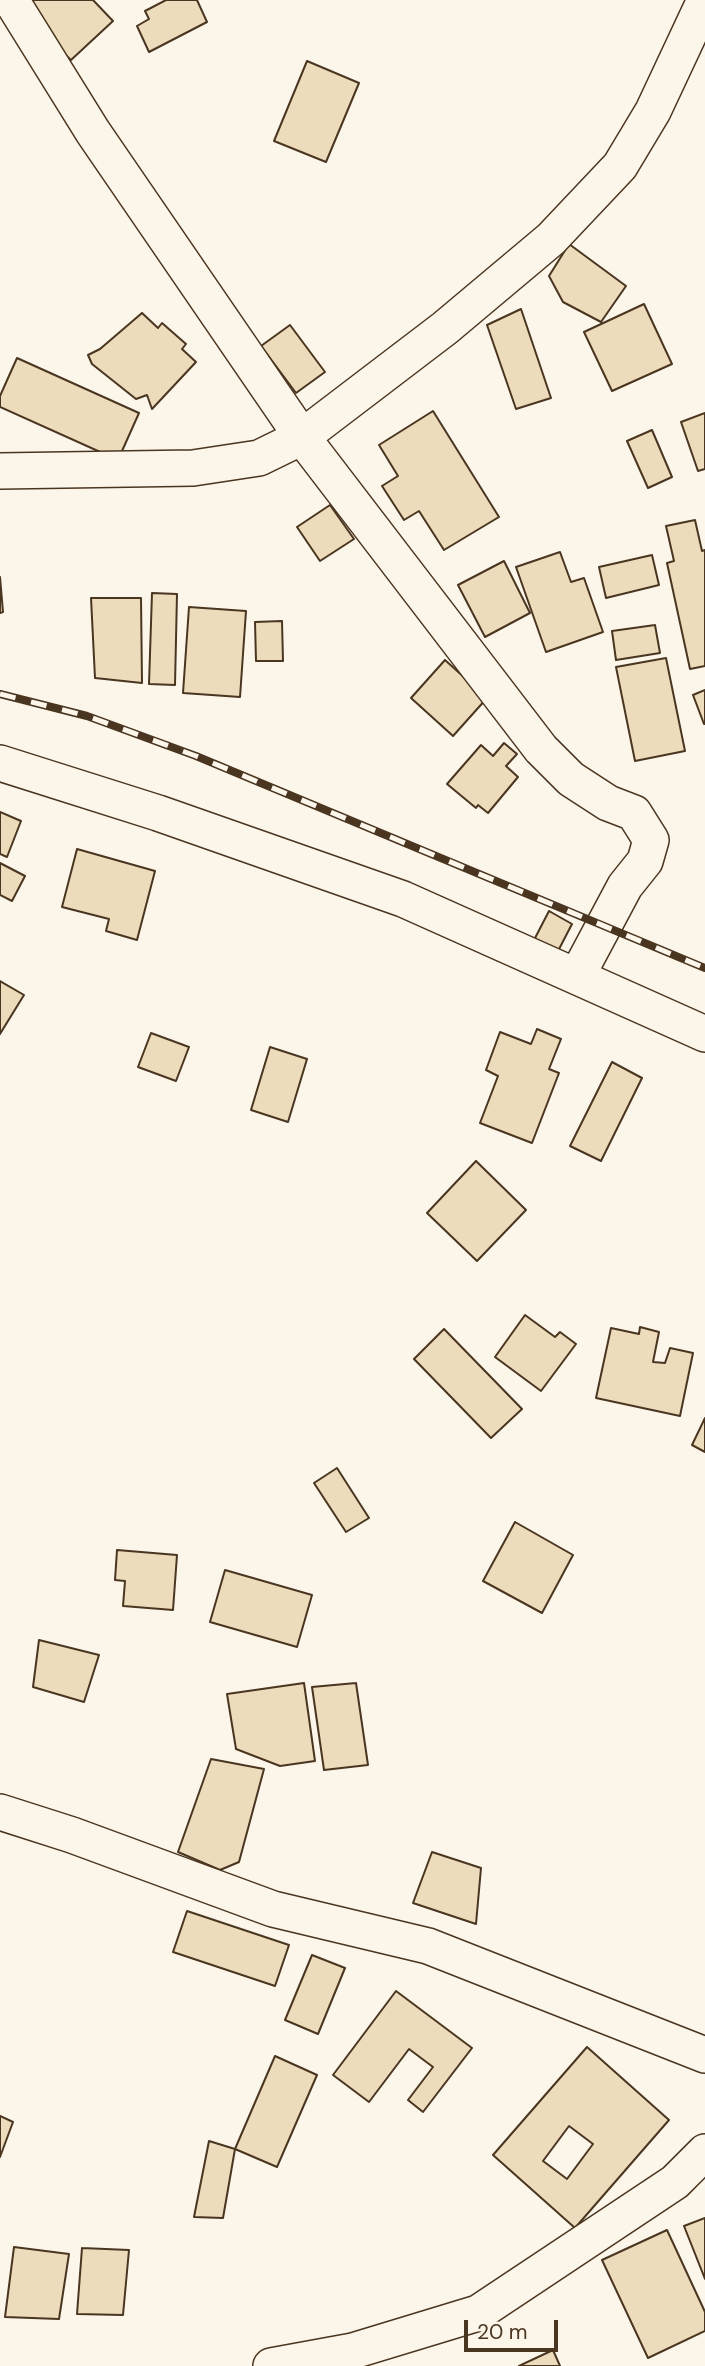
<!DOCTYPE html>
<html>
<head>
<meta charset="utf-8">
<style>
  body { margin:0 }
  #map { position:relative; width:705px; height:2366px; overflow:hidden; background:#fbf6e9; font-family:"DM Sans",sans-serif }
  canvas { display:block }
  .scale { position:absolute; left:464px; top:2320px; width:94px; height:32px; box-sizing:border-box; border:4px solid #4a3520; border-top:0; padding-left:9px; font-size:21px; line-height:24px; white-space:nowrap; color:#4a3520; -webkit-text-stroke:5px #fbf6e9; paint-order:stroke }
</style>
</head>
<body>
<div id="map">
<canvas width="705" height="2366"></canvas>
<div class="scale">20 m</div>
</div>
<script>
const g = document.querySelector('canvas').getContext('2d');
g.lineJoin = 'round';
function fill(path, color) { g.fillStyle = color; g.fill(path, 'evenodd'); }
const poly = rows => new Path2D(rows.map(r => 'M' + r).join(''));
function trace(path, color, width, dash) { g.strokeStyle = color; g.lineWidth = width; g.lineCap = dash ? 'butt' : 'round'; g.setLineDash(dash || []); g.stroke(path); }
const building = poly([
  [25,0,93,0,113,21,71,60,47,38,25,0],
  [166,0,197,0,207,22,149,52,137,26,149,19,145,11,166,0],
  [307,61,359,83,326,162,274,141,307,61],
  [569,244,626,286,601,322,563,302,549,276,569,244],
  [644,304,672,364,612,391,584,332,644,304],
  [521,309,551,398,516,409,487,325,521,309],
  [142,313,158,328,162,323,186,344,182,349,196,362,152,409,147,395,136,399,92,364,88,355,100,349,142,313],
  [290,325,325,372,296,393,261,346,290,325],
  [17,358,139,413,118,460,0,407,0,396,17,358],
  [433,411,499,517,444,550,419,511,404,520,382,486,398,476,379,445,433,411],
  [705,413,705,469,698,471,681,422,705,413],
  [652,430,672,477,648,488,627,441,652,430],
  [330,505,354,539,320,561,297,527,330,505],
  [695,520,702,551,705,550,705,666,690,669,667,563,674,561,666,526,695,520],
  [560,552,571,582,584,578,603,632,546,652,516,567,560,552],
  [652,555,659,585,606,598,599,567,652,555],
  [504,561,530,613,485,637,458,585,504,561],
  [0,577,3,612,0,613,0,577],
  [152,593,177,594,175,685,149,684,152,593],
  [91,598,141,598,142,683,95,678,91,598],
  [189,607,246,611,240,697,183,693,189,607],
  [282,621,283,661,256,661,255,622,282,621],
  [655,625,660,653,616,660,612,631,655,625],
  [666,658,685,751,635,761,616,667,666,658],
  [445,660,487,698,453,736,411,698,445,660],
  [705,690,705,724,704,724,693,695,705,690],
  [504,743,517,754,506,766,518,777,488,813,478,805,476,808,447,784,481,745,493,756,504,743],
  [0,812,21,821,7,857,0,854,0,812],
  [77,849,155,871,137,940,106,931,109,919,62,907,77,849],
  [0,863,25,876,12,901,0,895,0,863],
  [549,911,572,924,557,953,534,940,549,911],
  [0,981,24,995,0,1034,0,981],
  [537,1029,561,1039,549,1069,559,1073,532,1143,480,1123,498,1076,486,1070,500,1032,531,1044,537,1029],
  [151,1033,189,1047,176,1081,138,1067,151,1033],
  [270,1047,307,1059,288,1122,251,1110,270,1047],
  [612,1062,642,1078,601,1161,570,1146,612,1062],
  [476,1161,526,1210,477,1261,427,1213,476,1161],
  [525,1315,555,1337,560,1332,576,1344,541,1391,495,1357,525,1315],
  [640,1327,659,1332,653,1362,665,1363,670,1348,693,1353,680,1416,596,1398,611,1328,639,1334,640,1327],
  [444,1329,522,1409,491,1438,414,1359,444,1329],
  [705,1418,705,1452,692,1445,705,1418],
  [337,1468,369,1518,346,1532,314,1483,337,1468],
  [515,1522,573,1555,542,1613,483,1581,515,1522],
  [117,1550,177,1555,173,1610,123,1606,125,1581,115,1580,117,1550],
  [225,1570,312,1595,297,1647,210,1622,225,1570],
  [39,1640,99,1655,84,1702,33,1687,39,1640],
  [304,1683,315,1761,280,1766,236,1749,227,1694,304,1683],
  [356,1683,368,1765,324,1770,312,1687,356,1683],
  [211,1759,264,1769,239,1862,220,1870,178,1852,211,1759],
  [432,1852,481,1868,476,1924,413,1903,432,1852],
  [187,1911,289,1945,275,1986,173,1952,187,1911],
  [312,1955,345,1968,318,2034,285,2020,312,1955],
  [396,1991,472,2048,423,2112,408,2100,433,2067,409,2049,369,2102,333,2075,396,1991],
  [587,2047,669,2120,575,2228,493,2155,587,2047],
  [569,2126,593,2144,567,2179,543,2161,569,2126],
  [275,2056,317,2075,277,2167,235,2149,275,2056],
  [0,2116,13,2122,0,2157,0,2116],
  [209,2141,235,2149,223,2218,194,2217,209,2141],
  [705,2218,705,2279,684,2226,705,2218],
  [667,2230,705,2312,705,2331,648,2358,602,2260,667,2230],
  [14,2247,69,2254,59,2319,5,2317,14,2247],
  [82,2248,129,2250,123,2315,77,2314,82,2248],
  [553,2350,560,2366,519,2366,553,2350]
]);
const minor = poly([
  [11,0,93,132,302,437,541,749,571,779,608,803,634,813,651,840,645,861,625,886,577,976],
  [0,471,193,468,259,458,302,437,445,328,551,239,620,166,653,111,705,0],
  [0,763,158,813,403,899,705,1034],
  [0,1812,72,1835,273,1909,428,1946,705,2055],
  [271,2366,353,2351,478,2313,675,2182,705,2152]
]);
const rail = poly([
  [0,694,87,716,196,756,705,968]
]);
fill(building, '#ecdcbc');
trace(building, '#4a3520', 2);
trace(minor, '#4a3520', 38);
trace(minor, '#fbf6e9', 35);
trace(rail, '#4a3520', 8);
trace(rail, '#fbf6e9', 5, [16]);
</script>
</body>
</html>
